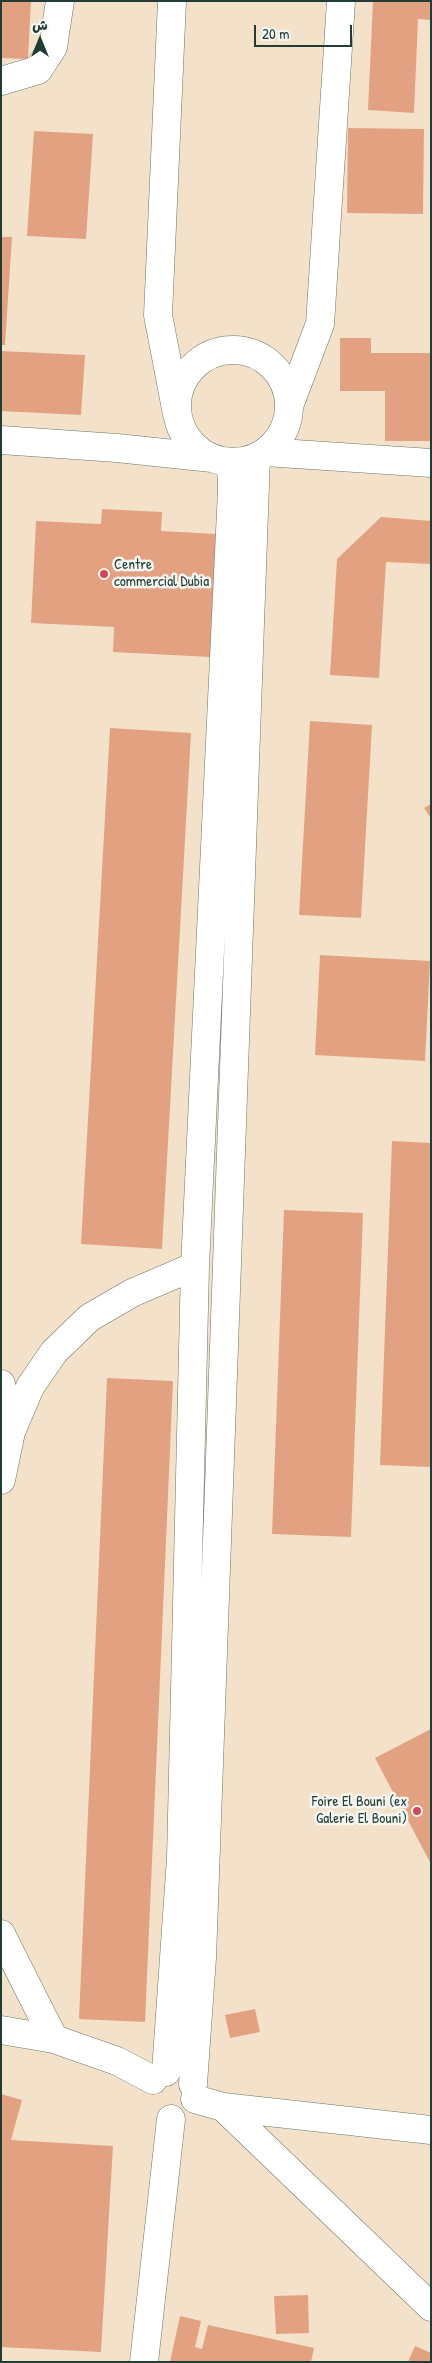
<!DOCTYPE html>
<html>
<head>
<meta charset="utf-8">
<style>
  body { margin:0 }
  #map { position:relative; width:432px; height:2363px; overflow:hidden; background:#f3e2c9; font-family:"Patrick Hand","Playpen Sans Arabic",sans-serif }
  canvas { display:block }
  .frame { position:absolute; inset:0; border:2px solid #1f3d34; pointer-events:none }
  .north { position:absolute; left:15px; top:15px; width:50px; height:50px; -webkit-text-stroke:4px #f6f6f2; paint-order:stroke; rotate:0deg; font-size:14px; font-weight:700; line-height:20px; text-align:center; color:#1f3d34 }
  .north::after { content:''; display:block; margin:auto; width:18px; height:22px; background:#1f3d34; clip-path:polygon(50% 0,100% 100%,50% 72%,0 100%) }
  .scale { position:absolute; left:254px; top:25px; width:98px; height:22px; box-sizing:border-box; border:2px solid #1f3d34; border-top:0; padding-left:6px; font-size:15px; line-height:18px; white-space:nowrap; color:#1f3d34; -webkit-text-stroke:4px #f6f6f2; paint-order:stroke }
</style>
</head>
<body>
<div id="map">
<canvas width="432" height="2363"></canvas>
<div class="frame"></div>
<div class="north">ش</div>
<div class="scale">20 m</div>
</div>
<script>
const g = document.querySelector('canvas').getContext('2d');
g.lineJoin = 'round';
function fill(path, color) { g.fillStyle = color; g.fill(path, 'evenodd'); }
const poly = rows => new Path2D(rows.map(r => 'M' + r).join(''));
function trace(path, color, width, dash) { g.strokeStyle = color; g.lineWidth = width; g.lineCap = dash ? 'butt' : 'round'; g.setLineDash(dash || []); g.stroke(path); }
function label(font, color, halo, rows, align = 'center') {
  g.font = font + ' "Patrick Hand",sans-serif'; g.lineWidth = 5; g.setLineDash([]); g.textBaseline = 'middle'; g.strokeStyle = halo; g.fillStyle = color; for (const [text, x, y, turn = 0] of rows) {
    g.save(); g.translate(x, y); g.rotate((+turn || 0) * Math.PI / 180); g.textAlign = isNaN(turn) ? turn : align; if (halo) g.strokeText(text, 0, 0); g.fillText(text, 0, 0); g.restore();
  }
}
const building = poly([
  [1,1,31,1,28,59,1,58],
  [373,1,431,1,431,20,418,19,414,113,368,110],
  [348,128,424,129,423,214,347,213],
  [34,131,93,134,86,239,27,236],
  [1,237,12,237,5,345,1,345],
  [340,338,371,338,371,353,431,353,431,441,385,441,385,391,340,391],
  [1,351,85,355,81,415,1,411],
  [102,509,162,512,161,531,216,534,210,657,113,652,114,627,31,623,36,521,101,524],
  [381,517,431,521,431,564,386,562,379,678,330,675,337,559],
  [310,721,372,725,361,918,299,915],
  [110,728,191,733,162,1249,81,1244],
  [431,804,431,818,424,808],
  [320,955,430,961,425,1061,315,1055],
  [392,1141,431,1143,431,1467,380,1465],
  [284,1210,363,1213,351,1537,272,1534],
  [107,1378,173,1381,145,2022,79,2019],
  [431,1729,431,1864,375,1758],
  [255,2009,260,2032,230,2038,225,2015],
  [1,2094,22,2100,11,2140,113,2146,101,2352,1,2347],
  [308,2295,309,2333,276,2334,274,2296],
  [180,2316,201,2321,195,2347,202,2349,208,2325,314,2348,311,2362,170,2362],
  [415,2346,431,2353,431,2362,408,2362]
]);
const minor = poly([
  [172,1,158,315,177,414],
  [1,81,38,70,53,47,60,1],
  '177 406a56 56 0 1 1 112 0a56 56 0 1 1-112 0Z',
  [289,406,320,324,341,1],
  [1,440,117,448,212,458],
  [265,452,431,463],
  [1,1384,11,1432],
  [1,1480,11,1432,30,1387,54,1352,89,1318,132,1293,195,1266],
  [1,1934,54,2039],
  [1,2030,54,2039,117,2061,153,2080],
  [166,2072,181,1858,195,1266,232,490,231,462],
  [193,2084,202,1958,256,457],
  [195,2099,223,2107,431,2130],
  [223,2107,431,2307],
  [144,2362,171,2119]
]);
const markers = [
  [104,574,5,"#d1495b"],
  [417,1811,5,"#d1495b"]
];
const poiNames = [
  ["Centre",114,565],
  ["commercial Dubia",114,582],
  ["Foire El Bouni (ex",407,1802,"right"],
  ["Galerie El Bouni)",407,1819,"right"]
];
fill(building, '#e2a282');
trace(minor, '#697768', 29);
trace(minor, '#fff', 28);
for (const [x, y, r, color] of markers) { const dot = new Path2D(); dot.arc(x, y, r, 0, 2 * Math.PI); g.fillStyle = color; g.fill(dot); trace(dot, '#f6f6f2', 2); }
label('15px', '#1f3d34', '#f6f6f2', poiNames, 'left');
</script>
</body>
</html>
